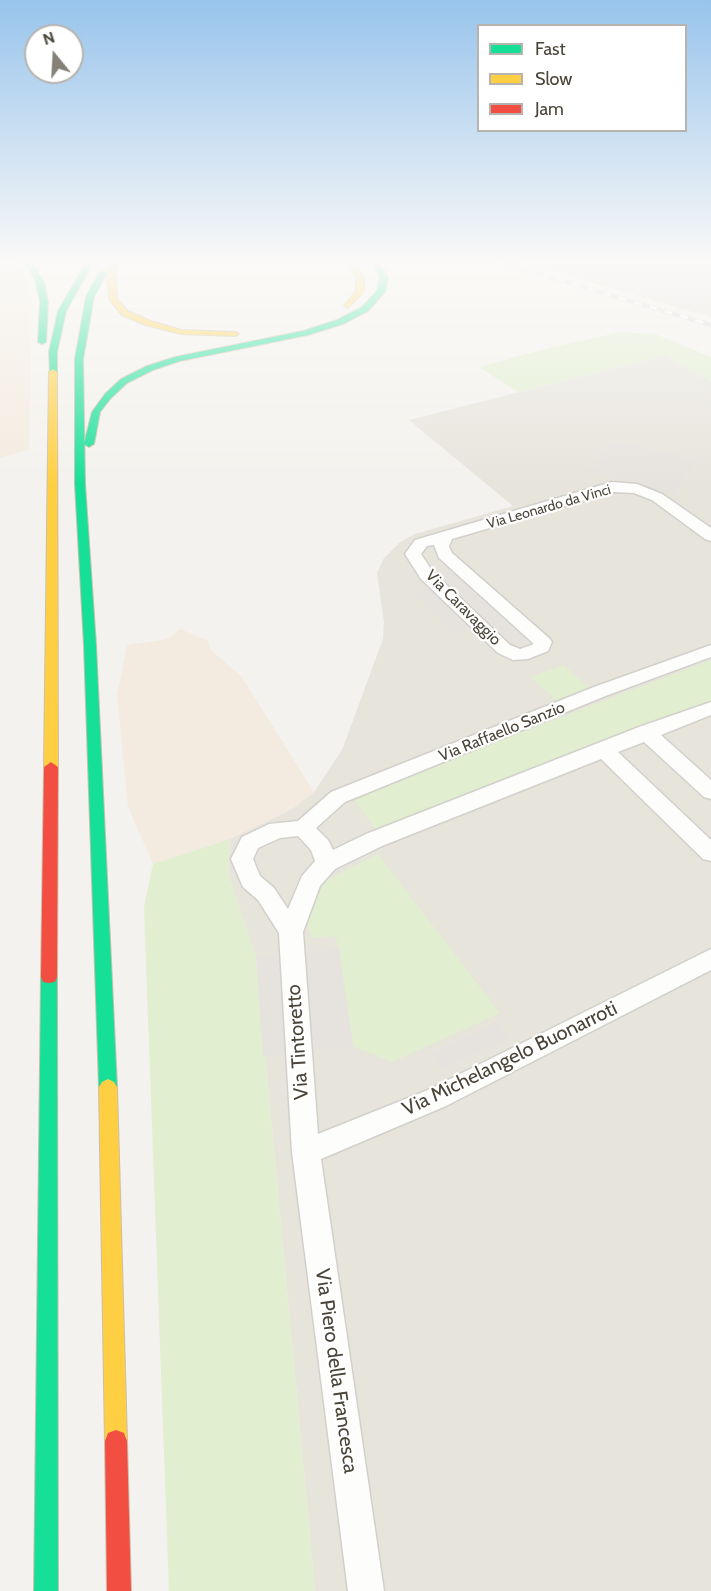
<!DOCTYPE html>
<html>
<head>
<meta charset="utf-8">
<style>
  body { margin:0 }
  #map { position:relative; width:711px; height:1591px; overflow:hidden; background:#f4f2ee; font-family:Cabin,sans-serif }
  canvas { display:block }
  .legend { position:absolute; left:477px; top:24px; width:210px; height:108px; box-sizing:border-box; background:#fff; border:2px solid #b7b4b0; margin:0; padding:8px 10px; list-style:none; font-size:18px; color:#4b4439 }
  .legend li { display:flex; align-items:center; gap:12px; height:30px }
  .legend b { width:30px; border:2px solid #b7b4b0 }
  .north { position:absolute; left:24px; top:24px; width:60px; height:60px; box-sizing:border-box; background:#fff; border:2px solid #b7b4b0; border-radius:50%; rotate:342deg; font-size:16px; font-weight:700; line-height:24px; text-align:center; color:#4b4439 }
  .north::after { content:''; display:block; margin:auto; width:21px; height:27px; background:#868178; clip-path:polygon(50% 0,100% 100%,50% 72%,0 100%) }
</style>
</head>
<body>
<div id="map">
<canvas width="711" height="1591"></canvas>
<ul class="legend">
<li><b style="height:8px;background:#16e098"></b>Fast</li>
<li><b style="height:8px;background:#ffcf43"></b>Slow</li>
<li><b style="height:8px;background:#f24e42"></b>Jam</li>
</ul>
<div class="north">N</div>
</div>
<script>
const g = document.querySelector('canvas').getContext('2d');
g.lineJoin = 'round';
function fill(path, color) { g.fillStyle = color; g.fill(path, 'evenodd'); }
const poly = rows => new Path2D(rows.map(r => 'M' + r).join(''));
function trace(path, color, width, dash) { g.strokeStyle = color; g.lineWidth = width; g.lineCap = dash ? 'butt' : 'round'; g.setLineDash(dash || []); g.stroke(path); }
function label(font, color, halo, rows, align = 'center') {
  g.font = font + ' Cabin,sans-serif'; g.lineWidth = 4.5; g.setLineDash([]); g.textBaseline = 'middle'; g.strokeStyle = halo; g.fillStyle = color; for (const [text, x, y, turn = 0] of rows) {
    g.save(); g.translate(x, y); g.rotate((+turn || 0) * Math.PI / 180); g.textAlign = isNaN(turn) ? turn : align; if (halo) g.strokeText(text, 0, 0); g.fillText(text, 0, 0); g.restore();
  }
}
const residential = poly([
  [665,355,711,381,711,1591,315,1591,256,957,228,875,230,839,292,809,314,792,342,750,383,639,384,622,377,573,384,558,399,543,415,534,513,506,409,420]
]);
const commercial = poly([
  [0,261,13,261,23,271,32,302,29,450,0,458],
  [180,629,207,640,212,651,242,677,314,792,292,809,230,839,153,864,128,807,117,695,127,645,168,639]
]);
const industrial = poly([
  [516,261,711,261,711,317,621,291]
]);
const green = poly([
  [620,332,656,334,711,357,711,381,665,355,518,392,479,367,545,349],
  [711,660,711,702,378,833,352,797],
  [564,665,589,688,556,701,531,677],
  [230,839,228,875,256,957,315,1591,169,1591,144,907,153,864],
  [378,854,500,1013,392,1062,353,1046,339,949,335,936,312,938,303,916,313,893,325,881]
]);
const parking = poly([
  [615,441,696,460,674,494,590,472],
  [453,565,533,638,511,646,485,622,454,633,414,594,443,584,431,572],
  [339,949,353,1046,263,1057,256,957],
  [497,1022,509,1038,442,1070,431,1053]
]);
const street = poly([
  [612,482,637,484,662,494,711,528,711,541,705,539,652,500,634,493,613,492,452,539,449,546,452,553,549,638,552,642,548,651,528,659,513,660,498,653,421,579,405,554,415,540,612,482],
  [434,545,439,558,534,644,520,649,510,645,433,572,421,554,427,546,434,545],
  [711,645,711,657,608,695,345,802,316,828,328,840,333,850,366,834,639,727,711,702,711,715,661,735,711,780,711,799,704,797,644,742,618,752,711,840,711,861,703,859,601,759,382,846,335,869,320,886,303,932,318,1134,428,1090,711,949,711,970,446,1106,321,1159,384,1591,348,1591,292,1152,279,933,258,900,243,887,231,859,242,837,269,824,298,821,331,792,594,687,711,645],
  [298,836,311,850,315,861,302,876,288,909,274,888,260,876,253,859,258,848,280,838,298,836]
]);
const fast = poly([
  [25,261,31,261,44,282,48,302,46,342,42,344,38,342,40,302,36,282,25,261],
  [87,261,94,261,66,311,57,352,57,372,50,374,49,352,58,311,87,261],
  [372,261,378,261,388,277,385,292,368,311,343,324,308,335,180,361,153,370,127,383,111,398,100,412,94,444,89,447,84,444,92,412,105,394,121,379,147,366,175,357,303,331,337,320,362,307,377,291,380,277,372,261],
  [103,271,107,273,94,297,83,359,85,484,96,645,117,1087,114,1092,108,1095,102,1092,99,1087,84,645,75,484,75,359,86,297,99,273,103,271],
  [49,971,55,972,57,977,58,1591,34,1591,41,977,43,972,49,971]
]);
const slow = poly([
  [113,261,120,261,115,272,117,299,128,311,151,321,181,330,235,332,239,334,235,336,181,334,145,325,122,315,109,299,107,272,113,261],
  [342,261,349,261,357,266,364,278,364,291,348,308,344,306,356,291,356,278,351,269,342,261],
  [53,369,57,372,58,767,51,772,44,767,49,372,53,369],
  [108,1079,114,1082,117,1087,127,1441,124,1449,116,1452,108,1449,105,1441,99,1087,102,1082,108,1079]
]);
const jam = poly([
  [51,762,58,767,57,977,55,982,49,983,43,982,41,977,44,767,51,762],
  [116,1430,124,1433,127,1441,131,1591,107,1591,105,1441,108,1433,116,1430]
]);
const rail = poly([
  [496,261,711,325]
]);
const farStreetnames = [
  ["Via Leonardo da Vinci",549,507,-16]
];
const streetNames = [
  ["Via Caravaggio",463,608,45],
  ["Via Raffaello Sanzio",502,732,-22]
];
const nearStreetnames = [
  ["Via Tintoretto",298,1042,-94],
  ["Via Michelangelo Buonarroti",510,1059,-26],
  ["Via Piero della Francesca",336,1371,82]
];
fill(residential, '#e7e4dc');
fill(commercial, '#f3ebdf');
fill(industrial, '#e6e2de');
fill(green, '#e1eecf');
fill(parking, '#e6e3df');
trace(street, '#d2d0cb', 3);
trace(fast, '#ccbfa9', 2);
trace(slow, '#ccbfa9', 2);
trace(jam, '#ccbfa9', 2);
fill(street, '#fdfdfc');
fill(fast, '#16e098');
fill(slow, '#ffcf43');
fill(jam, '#f24e42');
trace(rail, '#dbdbda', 4.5);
trace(rail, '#fff', 3, [8]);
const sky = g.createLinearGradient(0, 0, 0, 484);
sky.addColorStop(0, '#98c4ec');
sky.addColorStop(0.54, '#faf9f7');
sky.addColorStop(1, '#faf9f700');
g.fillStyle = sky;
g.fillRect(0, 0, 711, 484);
label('14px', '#4b4439', '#fff', farStreetnames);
label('16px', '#4b4439', '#fff', streetNames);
label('20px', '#4b4439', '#fff', nearStreetnames);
</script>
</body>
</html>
